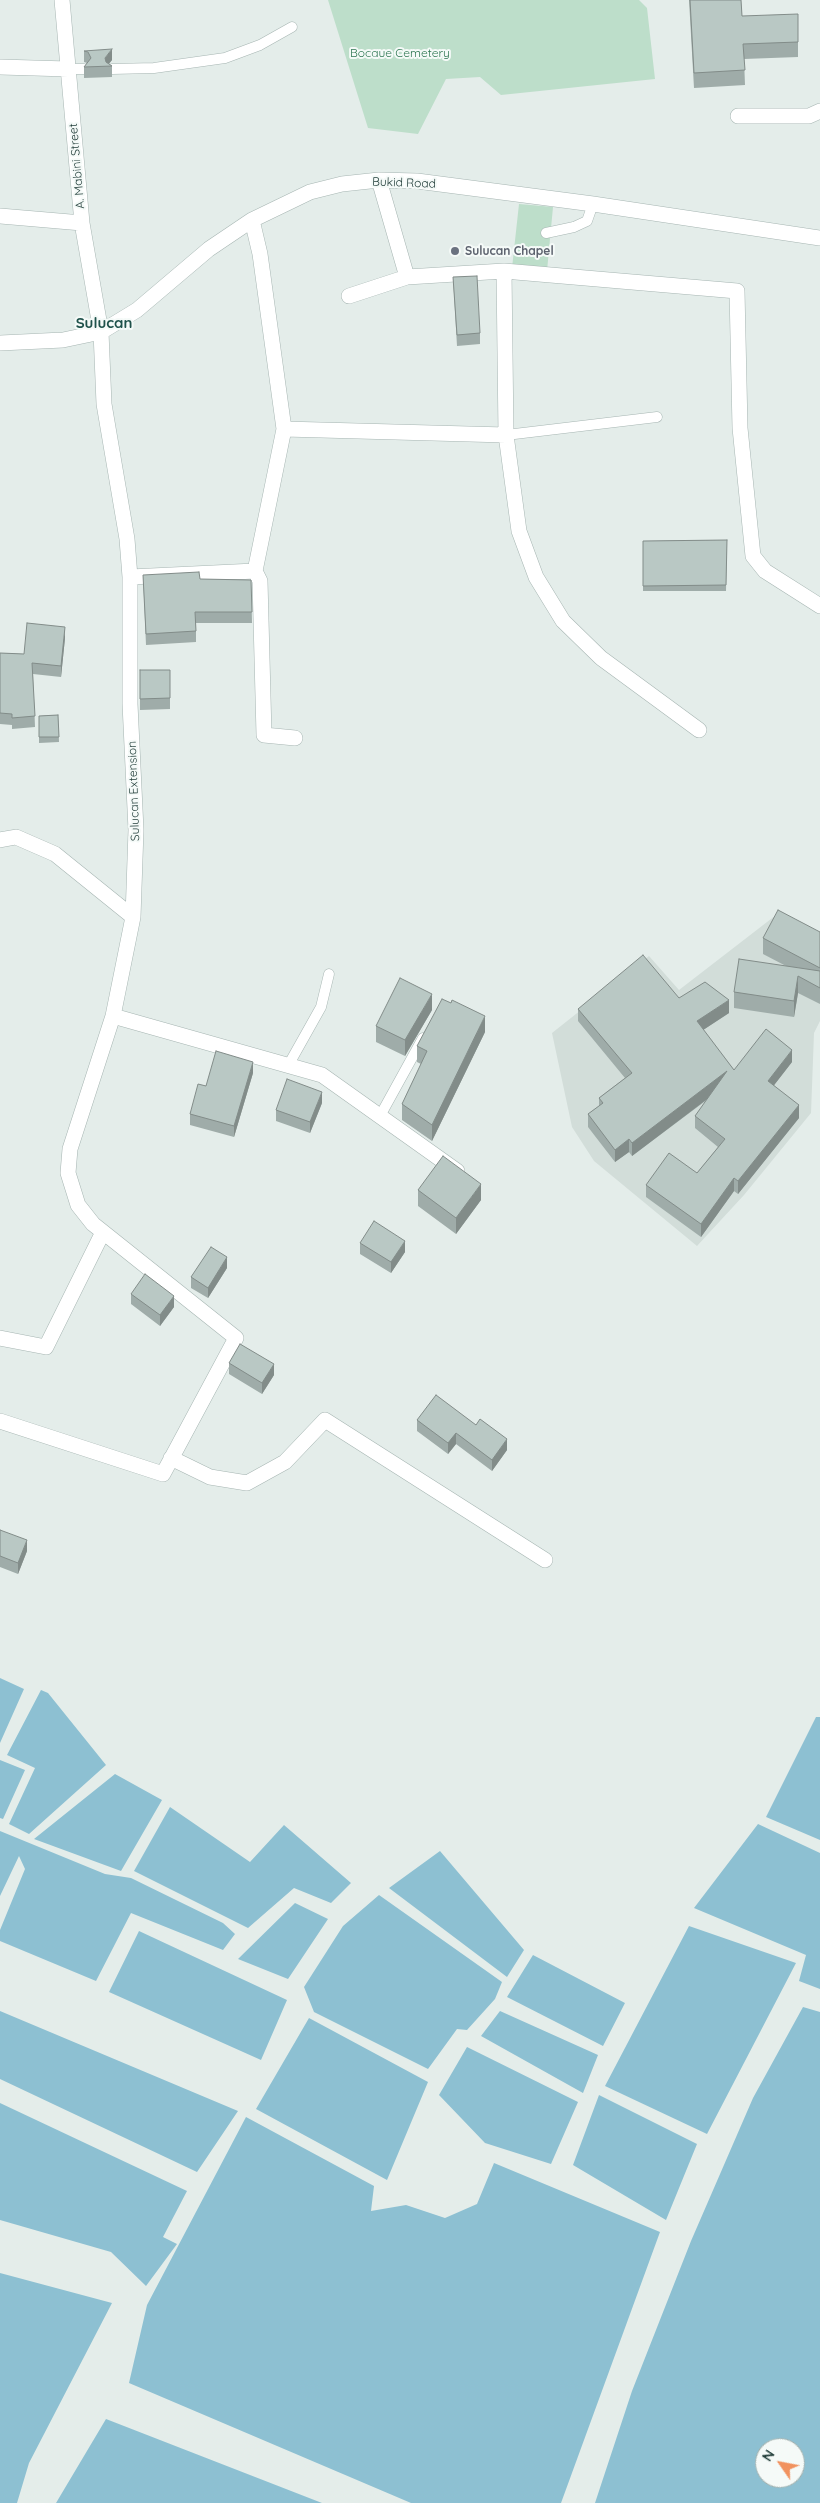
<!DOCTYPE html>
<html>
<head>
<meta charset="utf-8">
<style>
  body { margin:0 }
  #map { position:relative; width:820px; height:2503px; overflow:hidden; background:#e4edea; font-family:Quicksand,sans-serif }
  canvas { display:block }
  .north { position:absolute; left:755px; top:2438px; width:50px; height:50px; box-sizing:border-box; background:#f5faf8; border:1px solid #a1afac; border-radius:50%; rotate:303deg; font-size:14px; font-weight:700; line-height:20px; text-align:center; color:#233f3b }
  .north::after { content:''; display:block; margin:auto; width:18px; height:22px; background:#f1925f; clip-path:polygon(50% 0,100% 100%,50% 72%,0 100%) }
</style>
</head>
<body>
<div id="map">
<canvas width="820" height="2503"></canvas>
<div class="north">N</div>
</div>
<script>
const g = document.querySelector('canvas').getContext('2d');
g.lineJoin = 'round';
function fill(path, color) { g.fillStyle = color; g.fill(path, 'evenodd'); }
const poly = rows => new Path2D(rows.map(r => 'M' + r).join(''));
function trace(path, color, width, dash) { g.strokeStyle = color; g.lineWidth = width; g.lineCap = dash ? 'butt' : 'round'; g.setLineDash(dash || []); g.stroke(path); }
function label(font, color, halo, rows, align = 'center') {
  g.font = font + ' Quicksand,sans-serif'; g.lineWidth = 4; g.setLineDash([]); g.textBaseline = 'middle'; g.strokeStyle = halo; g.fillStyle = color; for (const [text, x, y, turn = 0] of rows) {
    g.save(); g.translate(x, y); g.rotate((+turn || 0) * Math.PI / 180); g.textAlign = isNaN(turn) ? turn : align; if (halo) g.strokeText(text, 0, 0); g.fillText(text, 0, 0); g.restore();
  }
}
const built = poly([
  [780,912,820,938,820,1021,814,1033,811,1113,744,1195,697,1246,594,1161,572,1127,552,1033,649,956,679,990]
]);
const green = poly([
  [328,0,639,0,647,8,655,79,501,95,480,77,446,79,418,134,368,128],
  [519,204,553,207,547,271,512,268]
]);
const water = poly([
  [0,1678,24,1689,0,1743],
  [41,1690,48,1693,106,1765,29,1834,9,1824,35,1768,7,1755],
  [816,1717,820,1717,820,1840,766,1817],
  [0,1760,25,1770,3,1819,0,1818],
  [115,1774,162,1800,121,1871,34,1839],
  [170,1807,250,1862,284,1825,351,1883,331,1903,294,1888,248,1928,134,1871],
  [758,1824,820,1853,820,1989,799,1981,806,1955,694,1908],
  [0,1831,105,1874,131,1878,223,1923,235,1934,223,1950,131,1913,96,1981,0,1941,0,1930,25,1869,19,1856,0,1896],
  [440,1851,524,1950,507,1977,389,1888],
  [379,1895,502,1982,495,1999,467,2030,457,2029,428,2069,314,2012,304,1987,343,1926],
  [295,1903,328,1919,288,1979,238,1959],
  [689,1926,796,1963,707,2134,605,2086],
  [139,1931,287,2000,261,2060,109,1992],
  [533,1955,625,2003,603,2046,507,1997],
  [803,2007,820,2012,820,2503,595,2503,632,2391,691,2241,753,2098],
  [765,2448,795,2448,795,2478,765,2478],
  [0,2011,238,2111,197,2172,0,2079],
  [500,2011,598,2055,583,2093,481,2036],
  [309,2018,428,2082,387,2180,256,2109],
  [467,2047,578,2102,551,2164,485,2143,439,2095],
  [599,2095,697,2144,666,2220,573,2165],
  [0,2103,187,2191,163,2237,177,2244,146,2286,111,2252,0,2220],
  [246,2117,374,2186,371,2211,406,2205,445,2218,477,2204,494,2163,660,2232,561,2503,411,2503,129,2383,147,2305],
  [0,2273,112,2303,29,2463,17,2503,0,2503],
  [106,2419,322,2503,56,2503]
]);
const service = poly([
  [68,69,84,69],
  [112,69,154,68,225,58,260,45,292,27],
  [546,233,574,227,587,221,593,204],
  [506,435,657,417],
  [289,1064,321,1007,329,974],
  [380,1116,423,1038]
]);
const minor = poly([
  [0,67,68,69],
  [738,116,809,116,820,111],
  [0,216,82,223],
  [252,220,260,254,284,429,255,571],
  [504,271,506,435,519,531,536,577,563,621,601,658,699,730],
  [407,277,504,271,737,291,740,428,753,556,765,571,820,606],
  [349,296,407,277,379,180],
  [0,343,63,340,101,332,137,310,209,249,252,220,310,192,342,184,379,180,417,181,593,204,820,238],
  [284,429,506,435],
  [130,577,255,571,260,581,264,735,295,738],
  [0,840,16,837,55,854,133,917],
  [113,1016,322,1075,457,1171],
  [0,1338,46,1347,102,1234],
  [0,1421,163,1474,236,1338,93,1224,78,1205,68,1173,70,1149,113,1016,133,917,136,830,130,704,130,577,127,539,104,404,101,332,82,223,62,0],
  [171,1458,210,1477,247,1483,285,1462,325,1420,545,1560]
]);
const wall = poly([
  [689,0,741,0,742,16,798,42,798,57,744,59,745,85,694,88],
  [84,51,112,60,109,64,112,66,112,77,84,78,84,67,87,63,84,62],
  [453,277,480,333,480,344,457,346],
  [727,540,726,591,643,591,643,541],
  [143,575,200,579,251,580,252,623,196,623,196,642,146,645],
  [65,638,61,677,33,674,35,727,12,729,12,725,0,724,0,653,24,654],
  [140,670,170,670,170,709,140,710],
  [58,715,59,742,39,743,39,716],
  [820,932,820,1004,798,993,794,1017,734,1008,734,992,786,966,763,954,763,938],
  [679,998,729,1013,703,1030,734,1070,792,1062,774,1085,799,1118,738,1194,734,1191,701,1237,646,1197,646,1185,697,1173,718,1147,695,1128,695,1116,708,1099,632,1156,629,1152,615,1162,588,1127,588,1114,599,1106,599,1098,625,1078,578,1021,578,1009],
  [432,1010,405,1056,376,1042,376,1026],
  [485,1032,432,1141,402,1120,402,1104,421,1064,417,1062,417,1046],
  [253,1073,234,1137,190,1125,190,1114,206,1086],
  [322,1103,310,1133,276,1121,276,1110],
  [418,1190,481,1200,456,1234,418,1206],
  [360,1243,405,1252,391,1273,360,1254],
  [227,1268,208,1298,191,1288,191,1277],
  [131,1294,174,1307,160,1326,131,1304],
  [229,1363,274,1375,262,1394,229,1374],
  [417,1420,507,1450,492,1471,456,1444,448,1454,417,1431],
  [0,1530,27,1551,18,1574,0,1567]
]);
const shadedWall = poly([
  [112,49,112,60,107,66,105,58],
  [65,627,65,638,61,677,61,666],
  [798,976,798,993,794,1017,794,1001],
  [432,994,432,1010,405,1056,405,1040],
  [729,1000,729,1013,697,1034,697,1021],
  [485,1016,485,1032,432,1141,432,1125],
  [792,1050,792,1062,768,1093,768,1081],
  [253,1062,253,1073,234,1137,234,1126],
  [727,1071,727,1084,632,1156,632,1143],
  [322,1092,322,1103,310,1133,310,1122],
  [799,1105,799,1118,738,1194,738,1181],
  [629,1139,629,1152,615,1162,615,1150],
  [734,1178,734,1191,701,1237,701,1224],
  [481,1184,481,1200,456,1234,456,1218],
  [405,1241,405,1252,391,1273,391,1262],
  [227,1257,227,1268,208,1298,208,1288],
  [174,1296,174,1307,160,1326,160,1315],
  [274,1364,274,1375,262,1394,262,1383],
  [456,1433,456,1444,448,1454,448,1443],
  [507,1439,507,1450,492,1471,492,1460],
  [27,1540,27,1551,18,1574,18,1563]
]);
const building = poly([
  [690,0,741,0,742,16,798,14,798,42,743,44,745,70,694,73,690,0],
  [112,49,105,58,106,62,112,66,84,67,91,58,88,52,84,51,112,49],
  [477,276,480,333,457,335,453,277,477,276],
  [727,540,726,585,643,586,643,541,727,540],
  [199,572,200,579,251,580,252,612,195,612,196,631,146,634,143,575,199,572],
  [27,623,65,627,61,666,32,663,35,716,12,718,12,714,0,713,0,653,24,654,27,623],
  [140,670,170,670,170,698,140,699,140,670],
  [58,715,59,737,39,737,39,716,58,715],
  [778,910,820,932,820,968,763,938,778,910],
  [643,955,679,998,705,982,729,1000,697,1021,734,1070,766,1029,792,1050,768,1081,799,1105,738,1181,734,1178,701,1224,646,1185,669,1153,697,1173,725,1139,695,1116,727,1071,632,1143,629,1139,615,1150,588,1114,603,1103,599,1098,632,1073,578,1009,643,955],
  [739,959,820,971,820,988,798,976,794,1001,734,992,739,959],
  [400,978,432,994,405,1040,376,1026,400,978],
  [442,999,451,1003,452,1000,485,1016,432,1125,402,1104,427,1051,417,1046,442,999],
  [216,1051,253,1062,234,1126,190,1114,198,1084,206,1086,216,1051],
  [287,1079,322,1092,310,1122,276,1110,287,1079],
  [443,1156,481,1184,456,1218,418,1190,443,1156],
  [374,1221,405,1241,391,1262,360,1243,374,1221],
  [211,1247,227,1257,208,1288,191,1277,211,1247],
  [145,1274,174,1296,160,1315,131,1294,145,1274],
  [240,1344,274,1364,262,1383,229,1363,240,1344],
  [436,1395,476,1425,480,1419,507,1439,492,1460,456,1433,448,1443,417,1420,436,1395],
  [0,1530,27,1540,18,1563,0,1556,0,1530]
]);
const markers = [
  [455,251,5,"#6b7280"]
];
const parkNames = [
  ["Bocaue Cemetery",400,53]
];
const streetNames = [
  ["A. Mabini Street",77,166,-95],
  ["Bukid Road",404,183,2],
  ["Sulucan Extension",134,791,-92]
];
const worshipNames = [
  ["Sulucan Chapel",465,251]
];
const quarterNames = [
  ["Sulucan",104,323]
];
fill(built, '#d2ddd9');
fill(green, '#bddeca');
fill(water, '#8dc0d2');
trace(service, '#a6b5b2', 11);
trace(minor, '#a6b5b2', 16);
trace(service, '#fff', 10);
trace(minor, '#fff', 15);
fill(wall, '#9faca9');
fill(shadedWall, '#828c89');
fill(building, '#b9c8c4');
trace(building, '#828c89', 1);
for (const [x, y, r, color] of markers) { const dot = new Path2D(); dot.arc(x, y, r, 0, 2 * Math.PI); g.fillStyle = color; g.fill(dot); trace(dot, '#f5faf8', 2); }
label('12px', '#2d7651', '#f5faf8', parkNames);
label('12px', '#233f3b', '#f5faf8', streetNames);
label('bold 12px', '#5b616d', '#f5faf8', worshipNames, 'left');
label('bold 15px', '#1f524b', '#f5faf8', quarterNames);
</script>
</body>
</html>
